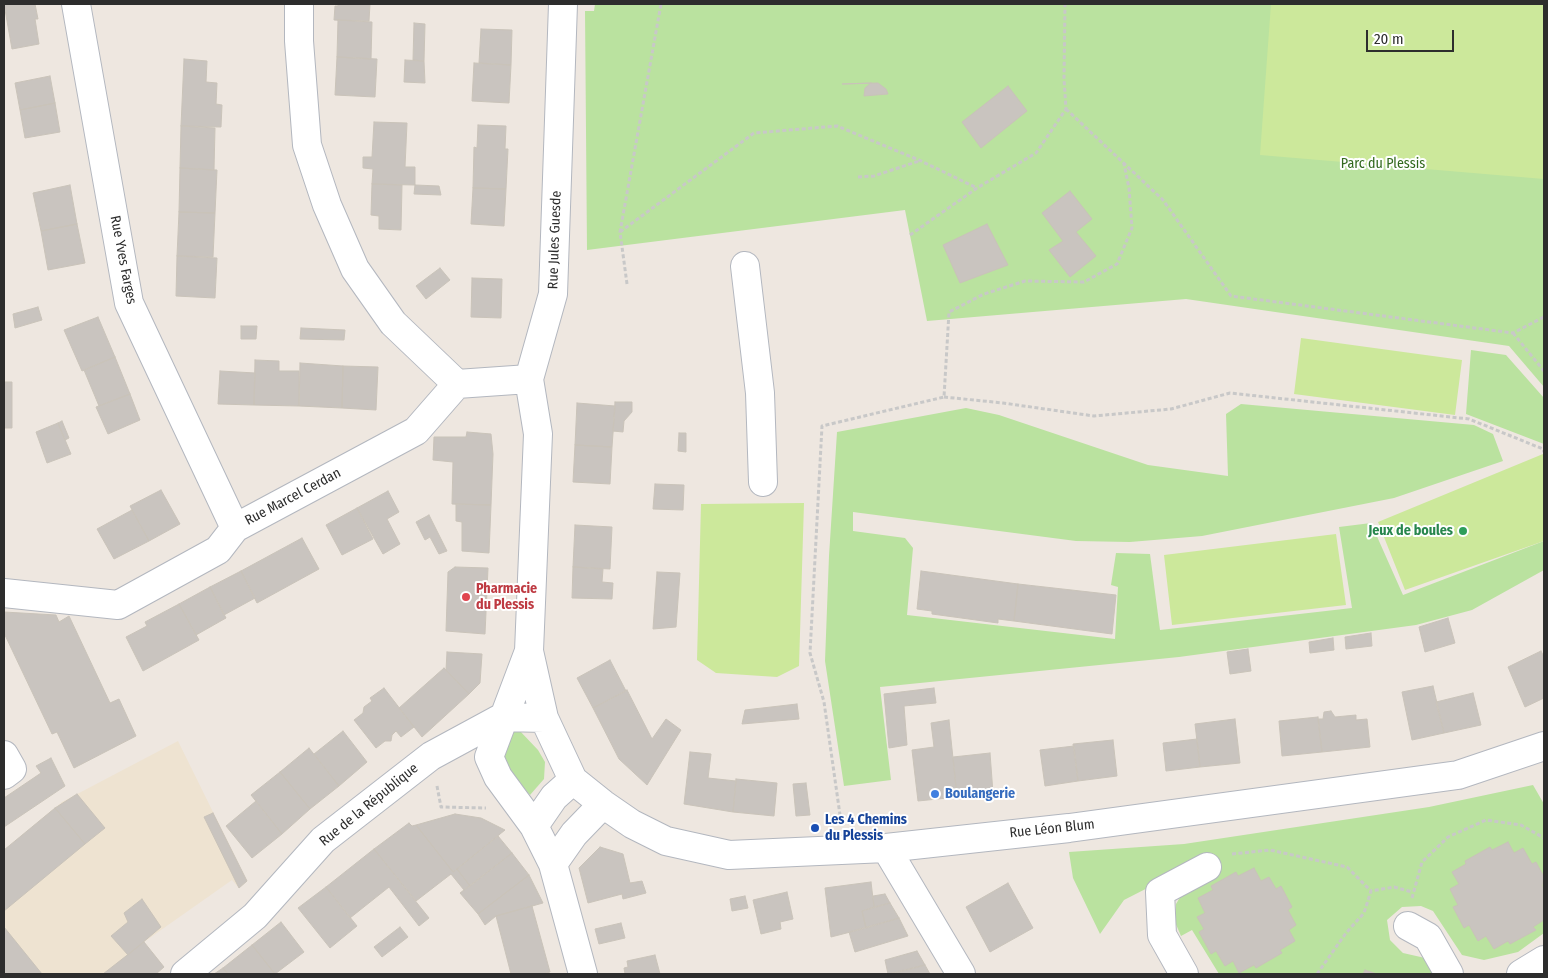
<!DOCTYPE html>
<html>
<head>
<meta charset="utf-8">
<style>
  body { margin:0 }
  #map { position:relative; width:1548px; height:978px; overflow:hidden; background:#eee7e0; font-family:"Fira Sans Condensed",sans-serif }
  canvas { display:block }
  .frame { position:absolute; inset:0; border:5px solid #2d2d2d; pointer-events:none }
  .scale { position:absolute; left:1366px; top:30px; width:88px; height:22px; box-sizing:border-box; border:2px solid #2d2d2d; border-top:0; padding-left:6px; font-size:15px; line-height:18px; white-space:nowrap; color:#2d2d2d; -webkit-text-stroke:4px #fff; paint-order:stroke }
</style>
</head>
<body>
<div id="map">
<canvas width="1548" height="978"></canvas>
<div class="frame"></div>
<div class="scale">20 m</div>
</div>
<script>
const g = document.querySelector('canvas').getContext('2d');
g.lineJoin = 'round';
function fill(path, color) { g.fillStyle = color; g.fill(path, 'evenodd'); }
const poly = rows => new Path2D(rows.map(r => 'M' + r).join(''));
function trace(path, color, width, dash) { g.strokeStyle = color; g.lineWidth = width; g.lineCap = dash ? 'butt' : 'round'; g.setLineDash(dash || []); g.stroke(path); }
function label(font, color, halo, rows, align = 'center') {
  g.font = font + ' "Fira Sans Condensed",sans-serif'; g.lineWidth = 4; g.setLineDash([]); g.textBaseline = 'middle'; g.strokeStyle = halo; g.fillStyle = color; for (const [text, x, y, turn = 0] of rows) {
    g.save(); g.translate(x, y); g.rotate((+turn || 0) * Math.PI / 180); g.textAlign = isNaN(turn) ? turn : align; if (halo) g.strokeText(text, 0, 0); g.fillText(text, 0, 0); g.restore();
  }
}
const education = poly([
  [178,741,247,881,239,888,232,880,144,942,164,967,156,974,4,974,4,850,62,802]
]);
const green = poly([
  [595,4,1544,4,1544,387,1509,346,1186,299,927,321,905,210,587,250,585,11,594,11],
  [1471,350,1506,355,1544,398,1544,444,1466,414],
  [1241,404,1474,425,1493,434,1503,461,1394,498,1202,536,1130,542,1076,541,853,512,853,531,905,538,913,548,907,615,1115,639,1118,587,1111,585,1116,553,1150,554,1160,630,1352,608,1339,527,1371,523,1403,595,1544,541,1544,570,1472,610,1416,625,1179,657,880,687,891,780,844,786,825,661,829,556,837,432,966,408,999,415,1148,465,1228,476,1226,414],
  [519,730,538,750,545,762,544,779,530,795,508,770,501,746,512,733],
  [1533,785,1544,804,1544,933,1518,952,1484,960,1462,955,1433,911,1421,906,1402,907,1387,920,1390,940,1403,953,1425,958,1434,974,1219,974,1192,930,1181,936,1175,922,1176,904,1188,884,1218,868,1212,855,1124,900,1100,934,1073,878,1069,852,1184,844,1429,807]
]);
const pitch = poly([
  [1271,4,1544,4,1544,179,1260,155],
  [1301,338,1462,360,1455,415,1294,394],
  [1543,454,1544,541,1405,590,1378,522],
  [804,503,799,666,777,677,716,673,697,660,701,504],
  [1336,534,1346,605,1172,625,1164,555]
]);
const building = poly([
  [4,4,35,4,38,19,35,19,39,44,12,49,4,4],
  [338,4,370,4,369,21,334,20,335,6,338,6,338,4],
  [338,20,372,22,371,59,337,57,338,20],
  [414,23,425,24,424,61,413,60,414,23],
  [481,29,512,30,511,65,479,63,481,29],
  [337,57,377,59,375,97,335,95,337,57],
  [184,59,207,61,206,82,217,83,216,104,222,105,221,127,181,126,184,59],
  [405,60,424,61,425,83,404,82,405,60],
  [474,63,511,65,509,103,472,101,474,63],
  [50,76,55,103,20,110,15,83,50,76],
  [871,83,842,84,878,83,886,89,888,94,864,96,865,88,871,83],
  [1008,86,1027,111,981,148,962,122,1008,86],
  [55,103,60,132,25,138,20,110,55,103],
  [374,122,407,123,405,167,415,167,415,185,372,184,373,169,363,168,363,157,372,157,374,122],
  [478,125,506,126,505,149,508,149,506,189,473,188,474,147,477,148,478,125],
  [181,126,215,128,214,170,180,168,181,126],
  [180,168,217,170,215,213,179,212,180,168],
  [372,184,402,185,401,230,379,229,379,216,371,215,372,184],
  [70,185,77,224,41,231,33,193,70,185],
  [415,185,439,186,441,195,414,194,415,185],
  [473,188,506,189,504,226,471,224,473,188],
  [1070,191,1092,219,1076,232,1096,256,1070,277,1049,250,1063,241,1042,213,1070,191],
  [179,212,215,213,213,257,177,256,179,212],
  [77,224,85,263,48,270,41,231,77,224],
  [987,224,1008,265,960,283,943,245,987,224],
  [177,256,217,258,215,298,176,296,177,256],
  [440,268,450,280,426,299,416,286,440,268],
  [472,278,502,279,501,318,471,317,472,278],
  [38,307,42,320,15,328,13,314,38,307],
  [98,317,115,357,82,371,64,330,98,317],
  [241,326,257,326,256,339,241,339,241,326],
  [301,328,345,330,344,340,300,339,301,328],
  [115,357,130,394,99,406,84,370,115,357],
  [255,360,279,361,279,371,299,371,299,406,254,405,255,360],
  [300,363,343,366,342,408,299,406,300,363],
  [343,366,378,367,376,410,342,408,343,366],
  [220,371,255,373,254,405,218,404,220,371],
  [4,382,12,382,12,428,4,428,4,382],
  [130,394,140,420,108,434,96,407,130,394],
  [615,402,632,402,632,412,624,421,623,432,613,431,615,402],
  [577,403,615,406,612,447,575,445,577,403],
  [62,421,69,438,65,440,58,423,62,421],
  [58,423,71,454,47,463,36,432,58,423],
  [467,432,491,434,493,454,491,505,452,504,453,462,433,460,434,437,466,437,467,432],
  [679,433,686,433,686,452,678,451,679,433],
  [575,445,612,447,610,484,573,482,575,445],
  [655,484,684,485,683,510,653,509,655,484],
  [161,490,180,524,149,541,130,506,161,490],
  [388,491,399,512,387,519,400,544,383,554,357,508,388,491],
  [456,504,491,505,489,553,462,551,462,522,456,521,456,504],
  [357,508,373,539,342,555,326,525,357,508],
  [132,510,149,541,114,559,97,529,132,510],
  [429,515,447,551,439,554,430,537,425,540,416,522,429,515],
  [575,525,612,527,610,569,573,567,575,525],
  [302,538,319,569,257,603,241,571,302,538],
  [455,567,488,568,485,634,446,631,448,572,455,567],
  [573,567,603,569,602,582,613,583,612,599,572,598,573,567],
  [241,571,255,598,224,615,210,587,241,571],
  [921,571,1018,584,1014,621,998,619,998,623,932,614,932,611,917,609,921,571],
  [657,572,680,573,676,627,653,629,657,572],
  [1018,584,1116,595,1112,634,1014,621,1018,584],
  [210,587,226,618,196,635,179,604,210,587],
  [179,604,199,640,143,671,126,637,147,626,145,622,179,604],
  [4,612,56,615,59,622,69,616,110,703,119,699,136,736,74,768,57,732,52,734,4,633,4,612],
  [1448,618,1455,643,1425,652,1419,627,1448,618],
  [1371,633,1372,646,1346,649,1345,637,1371,633],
  [1333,638,1334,650,1310,653,1309,642,1333,638],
  [1248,649,1251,671,1230,674,1227,652,1248,649],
  [1541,651,1544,657,1544,698,1525,707,1508,667,1541,651],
  [447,652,482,654,480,683,469,694,446,670,447,652],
  [610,660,626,691,593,708,577,678,610,660],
  [444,668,469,694,422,737,399,708,444,668],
  [1433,686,1444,733,1412,740,1402,692,1433,686],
  [384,688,414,727,401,737,396,731,392,735,391,741,385,741,376,748,354,720,363,713,364,707,372,701,370,698,384,688],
  [934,688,936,703,904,706,907,745,889,748,884,694,934,688],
  [627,690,652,739,666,719,681,730,647,785,619,759,593,708,627,690],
  [1473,693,1481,725,1444,733,1436,702,1473,693],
  [797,704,799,719,742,724,745,710,797,704],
  [1331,711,1335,717,1356,715,1356,720,1367,719,1370,747,1322,752,1318,719,1323,719,1324,712,1331,711],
  [1318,717,1322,752,1282,756,1279,721,1318,717],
  [1235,719,1240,763,1200,767,1195,724,1235,719],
  [949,720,957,797,918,801,912,750,934,747,931,723,949,720],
  [343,731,367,762,339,786,314,754,343,731],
  [1197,739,1200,767,1166,771,1163,743,1197,739],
  [1113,740,1117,776,1078,781,1073,744,1113,740],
  [1074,746,1078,781,1045,786,1040,750,1074,746],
  [309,748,339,786,310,809,280,772,309,748],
  [690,752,711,754,708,778,736,781,733,812,684,804,690,752],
  [990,753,993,793,957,797,953,757,990,753],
  [51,758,65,786,4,827,4,798,41,773,36,766,51,758],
  [280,772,310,809,282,834,251,795,280,772],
  [736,779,777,783,774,816,733,812,736,779],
  [806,783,810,815,796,816,793,784,806,783],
  [77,794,105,828,85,844,55,808,77,794],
  [256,801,282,834,252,858,226,826,256,801],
  [55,808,85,844,4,911,4,850,55,808],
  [213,813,247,881,239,888,204,817,213,813],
  [455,814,481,818,505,830,453,872,416,825,455,814],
  [409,823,412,826,416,825,453,872,457,869,470,886,464,890,451,874,416,901,374,849,409,823],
  [498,836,512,853,470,886,457,869,498,836],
  [1508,842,1514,853,1523,848,1532,864,1536,862,1544,877,1542,886,1544,889,1544,920,1533,927,1536,930,1510,944,1508,941,1494,949,1486,936,1478,941,1469,925,1464,928,1453,907,1458,905,1450,889,1459,884,1452,872,1466,864,1465,861,1490,847,1492,850,1508,842],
  [600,847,623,854,630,883,642,881,646,893,623,899,622,894,588,903,579,868,600,847],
  [374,849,429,918,419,926,389,887,350,918,326,887,374,849],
  [512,853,529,875,478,914,460,893,512,853],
  [1254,868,1261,881,1269,877,1276,889,1281,886,1292,907,1288,910,1296,925,1289,930,1295,941,1280,950,1282,953,1256,968,1254,965,1239,973,1233,961,1225,966,1216,951,1211,954,1199,932,1204,929,1197,917,1205,913,1198,898,1213,890,1211,886,1236,872,1238,876,1254,868],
  [529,875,543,903,496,916,485,925,478,914,529,875],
  [871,882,874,907,862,911,866,928,831,937,825,888,871,882],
  [1008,883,1033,928,990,952,966,907,1008,883],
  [326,887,357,926,330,948,298,908,326,887],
  [787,892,793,919,780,922,781,929,761,934,753,900,787,892],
  [885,894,890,903,874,907,873,896,885,894],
  [745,896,748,908,732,911,730,899,745,896],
  [142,899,161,927,128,955,111,936,128,922,124,913,142,899],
  [890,903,899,918,866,928,862,911,890,903],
  [532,906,550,972,542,974,511,974,496,916,532,906],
  [899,918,908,936,855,952,849,932,899,918],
  [281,922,304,952,275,974,252,945,281,922],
  [621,923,625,938,599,944,595,929,621,923],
  [4,927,42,974,4,974,4,927],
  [400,927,408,937,382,957,374,947,400,927],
  [144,942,164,967,156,974,103,974,144,942],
  [252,945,275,974,228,974,223,968,252,945],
  [917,951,925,965,888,974,885,960,917,951],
  [655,955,660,974,625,974,624,968,628,967,627,961,655,955],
  [925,965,930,974,891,974,925,965],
  [223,968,228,974,214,974,223,968],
  [1365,970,1377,974,1363,974,1365,970]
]);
const path = poly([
  [1066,109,1163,200,1231,296,1513,333,1544,317],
  [858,177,874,176,919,161],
  [620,232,754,133,837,126,919,160,977,188],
  [910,235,977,188,1036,153,1066,109,1064,79,1065,4],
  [627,284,620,232,661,4],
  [1513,333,1544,371],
  [944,397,1003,403,1094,416,1171,409,1230,393,1469,419,1543,449,1544,452],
  [437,786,441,807,486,808],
  [841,822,824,702,810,653,822,426,944,397,949,312,984,294,1025,281,1084,282,1117,264,1132,228,1129,188,1124,164],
  [1232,854,1270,850,1347,867,1371,891],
  [1412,898,1422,862,1448,837,1486,820,1521,825,1544,838],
  [1317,974,1346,933,1364,913,1371,891,1394,887,1412,892]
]);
const minor = poly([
  [76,4,129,303,235,528],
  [299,4,299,41,307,145,327,205,355,269,393,323,457,384,529,379],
  [563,4,553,294,529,379,538,434,529,651,544,718,573,780,603,804,632,824,666,841,729,855,886,848,1069,828,1458,775,1544,746],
  [745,266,760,393,763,482],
  [4,593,118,605,218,550,235,528,416,431,457,384],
  [529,651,489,757,498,777,534,826,553,864,583,974],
  [4,755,12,769,4,775],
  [534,826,554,797,573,780],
  [886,848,961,974],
  [553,864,574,834,603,804],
  [1408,926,1428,937,1449,974],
  [185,974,255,916,323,840,431,756,503,717,544,718],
  [1184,974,1162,935,1160,892,1207,867],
  [1521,974,1544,960]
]);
const markers = [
  [1463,531,5,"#2e9e5b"],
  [466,597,5,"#e0444e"],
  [935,794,5,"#3f7fe0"],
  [815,828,5,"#1a4fb4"]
];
const parkNames = [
  ["Parc du Plessis",1383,164]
];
const streetNames = [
  ["Rue Jules Guesde",555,240,-88],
  ["Rue Yves Farges",123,260,79],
  ["Rue Marcel Cerdan",293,497,-28],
  ["Rue de la République",369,805,-39],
  ["Rue Léon Blum",1052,829,-6]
];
const leisureNames = [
  ["Jeux de boules",1453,531]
];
const healthNames = [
  ["Pharmacie",476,589],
  ["du Plessis",476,605]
];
const shopNames = [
  ["Boulangerie",945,794]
];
const transitNames = [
  ["Les 4 Chemins",825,820],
  ["du Plessis",825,836]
];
fill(education, '#eee3d1');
fill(green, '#bae29f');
fill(pitch, '#cce89b');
fill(building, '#c9c4bf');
trace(building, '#c9c3b9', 1);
trace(minor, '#b3b7bf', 30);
trace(path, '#c8c8c8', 3, [4, 2.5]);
trace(minor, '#fff', 28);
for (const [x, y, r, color] of markers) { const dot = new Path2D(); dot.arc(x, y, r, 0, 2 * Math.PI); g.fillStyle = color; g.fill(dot); trace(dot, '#fff', 2); }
label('14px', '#32691e', '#fff', parkNames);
label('14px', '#2d2d2d', '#fff', streetNames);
label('bold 14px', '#27864d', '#fff', leisureNames, 'right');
label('bold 14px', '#be3a42', '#fff', healthNames, 'left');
label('bold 14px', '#366cbe', '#fff', shopNames, 'left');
label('bold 14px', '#164399', '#fff', transitNames, 'left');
</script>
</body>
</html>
